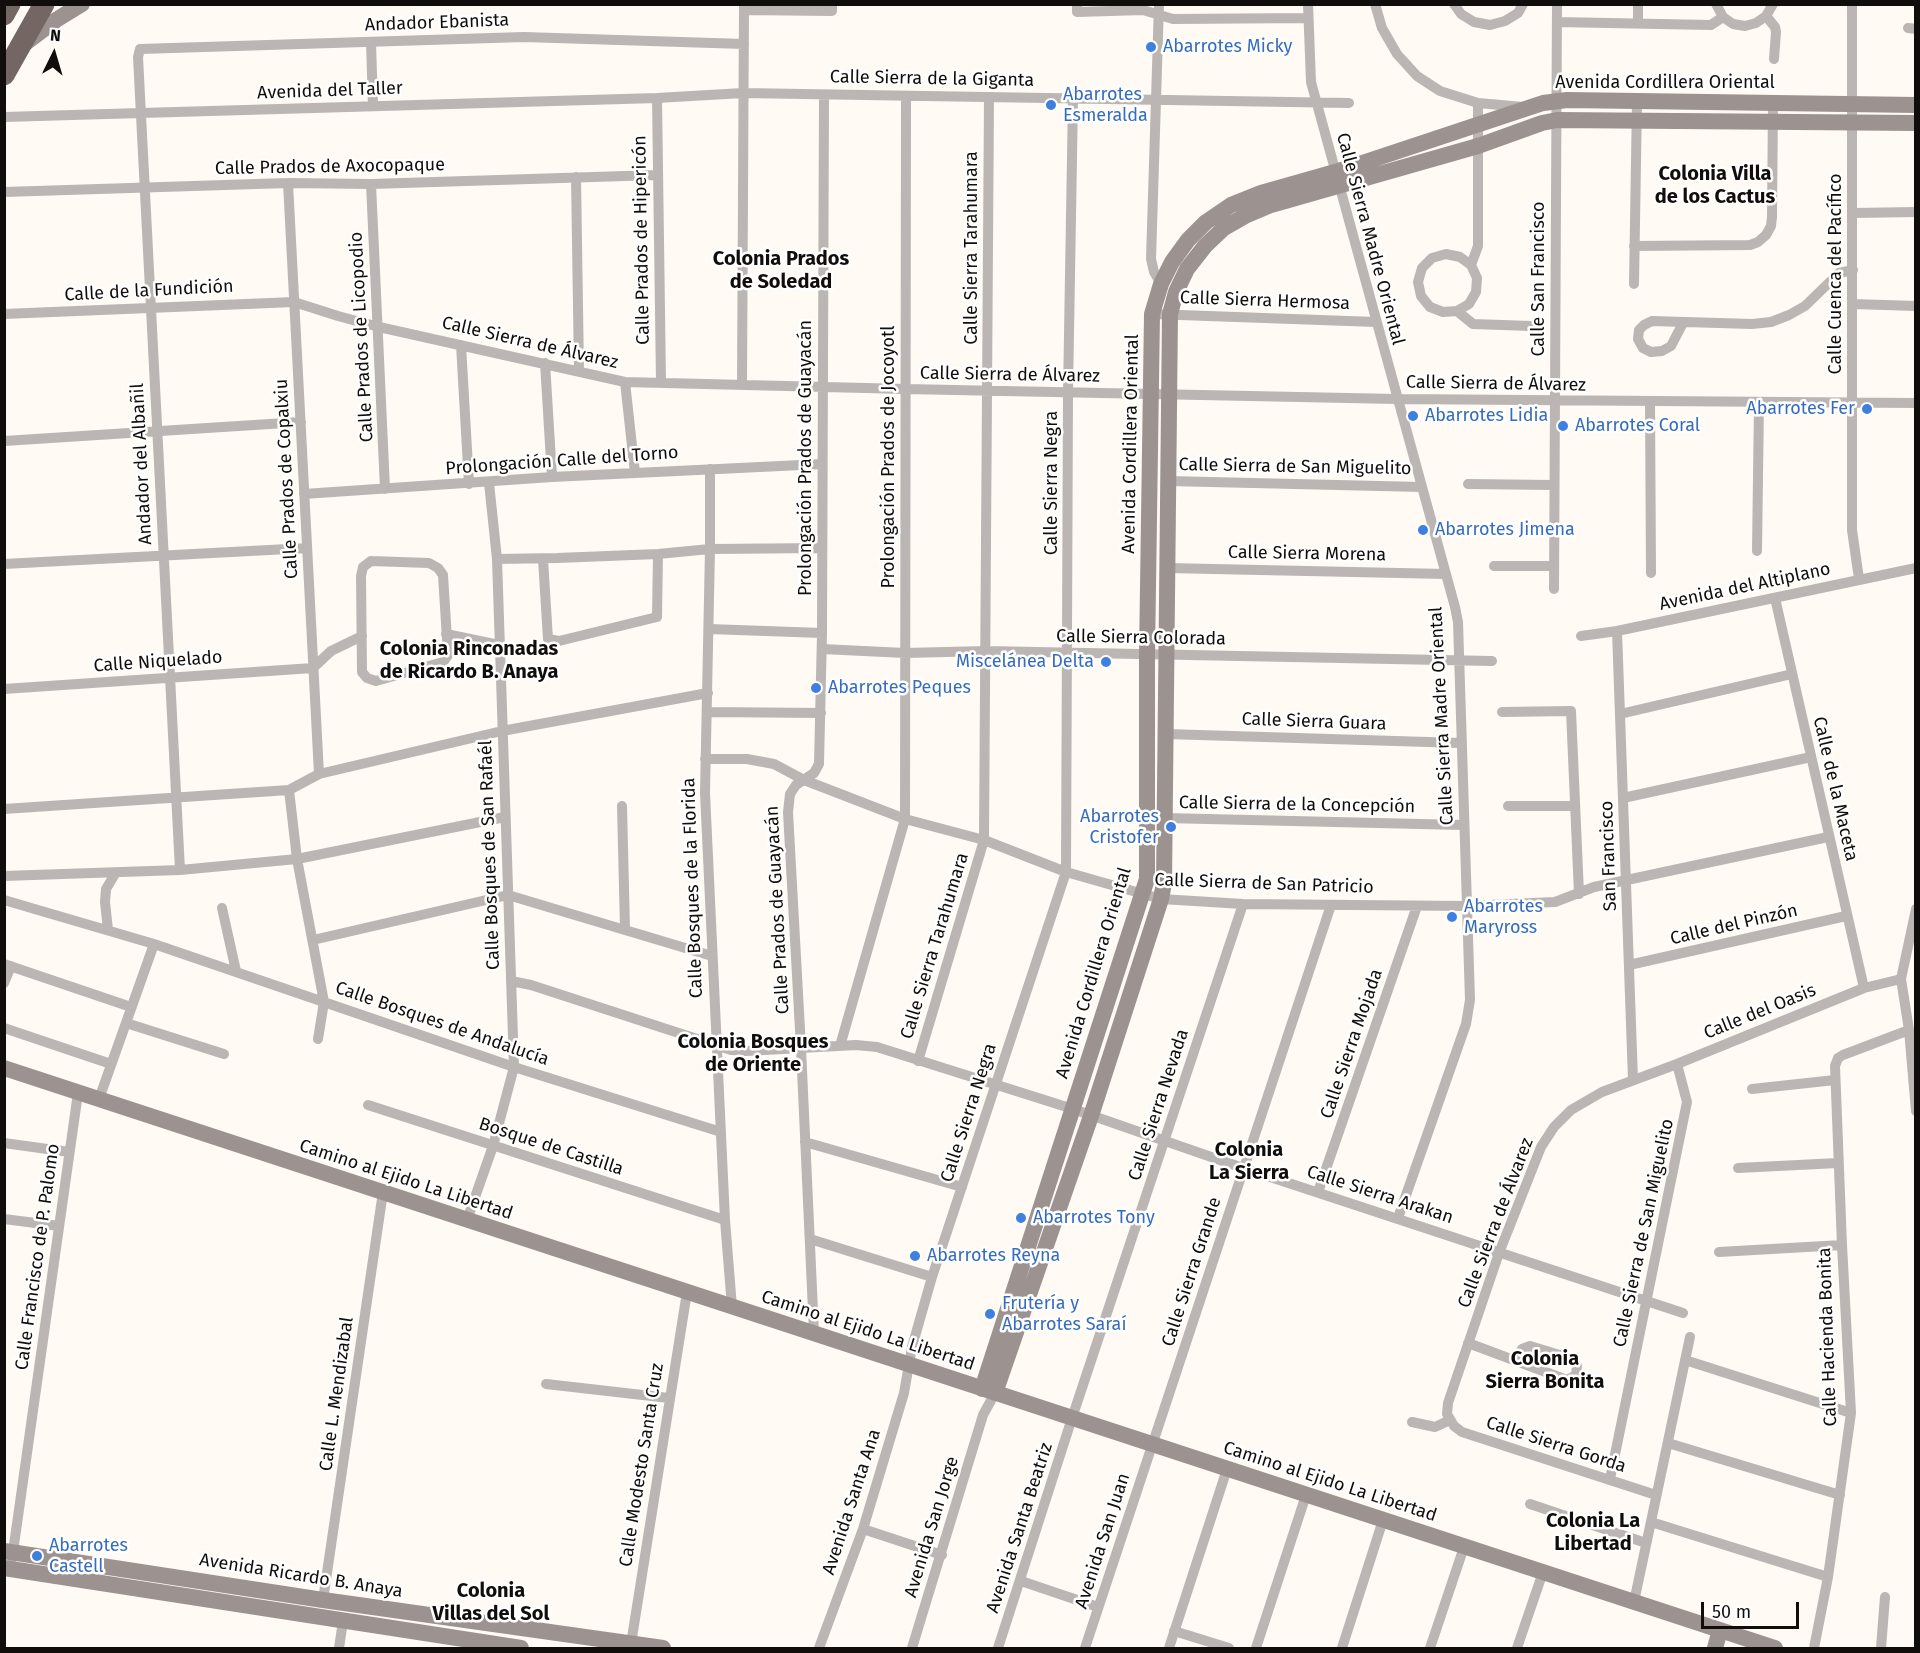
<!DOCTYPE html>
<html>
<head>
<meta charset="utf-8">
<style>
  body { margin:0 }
  #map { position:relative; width:1920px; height:1653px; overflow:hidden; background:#fffaf3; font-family:"Fira Sans",sans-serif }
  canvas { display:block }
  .frame { position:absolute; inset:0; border:6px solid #100d0a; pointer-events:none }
  .north { position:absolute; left:24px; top:24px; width:60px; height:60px; -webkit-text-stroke:4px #fff; paint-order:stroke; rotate:5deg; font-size:16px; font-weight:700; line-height:24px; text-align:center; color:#100d0a }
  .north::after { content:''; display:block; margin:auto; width:21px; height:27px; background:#100d0a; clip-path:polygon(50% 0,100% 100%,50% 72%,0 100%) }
  .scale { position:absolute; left:1701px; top:1602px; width:98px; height:27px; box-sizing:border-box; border:3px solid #100d0a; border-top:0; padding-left:8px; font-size:18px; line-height:21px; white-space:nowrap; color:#100d0a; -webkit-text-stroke:4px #fff; paint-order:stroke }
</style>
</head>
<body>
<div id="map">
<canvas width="1920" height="1653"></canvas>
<div class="frame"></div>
<div class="north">N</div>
<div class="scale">50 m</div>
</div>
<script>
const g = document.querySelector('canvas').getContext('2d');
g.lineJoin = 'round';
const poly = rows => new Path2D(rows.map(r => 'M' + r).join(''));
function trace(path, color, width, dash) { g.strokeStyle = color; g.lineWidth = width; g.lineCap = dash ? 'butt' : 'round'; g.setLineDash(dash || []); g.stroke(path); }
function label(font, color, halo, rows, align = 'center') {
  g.font = font + ' "Fira Sans",sans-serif'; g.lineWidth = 5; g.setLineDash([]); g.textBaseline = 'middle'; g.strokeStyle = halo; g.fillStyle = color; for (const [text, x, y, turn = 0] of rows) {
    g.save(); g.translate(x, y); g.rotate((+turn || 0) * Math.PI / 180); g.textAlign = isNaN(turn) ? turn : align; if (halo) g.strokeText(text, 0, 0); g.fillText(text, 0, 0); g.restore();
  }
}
const street = poly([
  [1077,4,1077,12,1143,10,1173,19,1308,18],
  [1159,4,1151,259,1154,272,1163,287],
  [1308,4,1311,82,1455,607,1458,622,1470,1000,1466,1024,1398,1218],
  [1375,4,1382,28,1397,54,1417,76,1440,91,1478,103,1478,246,1471,265,1477,278,1476,292,1469,304,1457,311,1443,312,1430,307,1421,296,1418,282,1422,268,1432,258,1446,254,1460,257,1471,265],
  [1454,4,1461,14,1474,22,1490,25,1505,21,1518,13,1523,4],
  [1638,4,1638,23],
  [1716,4,1723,17,1733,24,1745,26,1756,23,1766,16,1773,4],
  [1852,4,1852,530,1859,579],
  [744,10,832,11,832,4],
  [1766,16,1775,27,1776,32,1774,59],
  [1557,22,1711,25,1723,17],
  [1908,28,1916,29],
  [371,42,373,106],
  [657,98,661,382],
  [1478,103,1523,107],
  [4,117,657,98,743,93,1349,103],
  [576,177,579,371],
  [288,183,319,774],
  [371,184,385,489],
  [4,192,288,183,371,184,657,175],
  [1853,213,1916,212],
  [1634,246,1750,245,1758,242,1766,235,1771,226,1772,217,1773,103],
  [1634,284,1637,101],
  [1853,304,1916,306],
  [1457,311,1473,324,1531,326],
  [4,314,294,302,338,316,379,327,625,382,905,389,1397,399,1916,403],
  [1152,314,1376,322],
  [1683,323,1671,346,1662,351,1651,352,1643,348,1638,339,1639,330,1644,325,1652,321,1752,324,1771,322,1789,315,1805,306,1839,273,1853,270],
  [461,345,469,484],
  [545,363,552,477],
  [625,382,635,473],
  [742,384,744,4],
  [1650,402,1651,573],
  [4,441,301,422],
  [710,469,710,549,705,793,725,1220,732,1307],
  [1168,481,1422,487],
  [1468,484,1554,485],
  [304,494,552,477,822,464],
  [1757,551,1759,402],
  [497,559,557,558,658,554,710,549,822,548],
  [543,559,548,639,559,641,657,617,658,554],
  [371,561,429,563,438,568,443,575,448,655,443,662,376,681,367,678,362,672,361,576,363,567,371,561],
  [4,564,307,548],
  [1494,566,1554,566],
  [1167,568,1446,574],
  [1554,589,1557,4],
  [1775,598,1864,988],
  [709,629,822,633],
  [1617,631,1633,1080],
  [446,634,499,645],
  [1581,636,1617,631,1916,568],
  [822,649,905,653,986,651,1492,661],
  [4,689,313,668,331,651,362,636],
  [708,712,821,713],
  [1502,712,1571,711,1579,894],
  [1620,714,1792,674],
  [1166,734,1461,743],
  [705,759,747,759,774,764,804,780,905,819,984,840,1066,872,1161,899,1243,904,1465,906,1555,902,1594,887,1828,837],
  [289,790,297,859,324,1002,318,1039],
  [1623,798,1811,757],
  [622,806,625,929],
  [1508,806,1575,806],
  [4,809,289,790,319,774,502,731,708,693],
  [1165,818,1463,825],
  [180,870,138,57,140,49,524,37,744,44],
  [4,876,180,870,297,859,505,817],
  [4,900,154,944,514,1067,721,1132],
  [222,908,236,971],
  [1916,909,1901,979,1909,1030,1916,1111],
  [108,930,105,902,106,889,115,874],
  [313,940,508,895,712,956],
  [4,964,131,1007],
  [1629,965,1846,916],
  [511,981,531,985,731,1050,746,1051,856,1045,877,1047,1073,1109,1243,1168,1683,1313],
  [4,983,11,966],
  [126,1023,224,1054],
  [4,1028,111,1064],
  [840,1046,905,819,906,96],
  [918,1061,984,840,989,97],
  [1752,1089,1835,1080],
  [99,1099,154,944],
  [368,1105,725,1220],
  [805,1142,962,1187],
  [4,1143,69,1152],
  [1738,1168,1838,1163],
  [1318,1192,1417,906],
  [4,1219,59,1226],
  [467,1220,493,1146,514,1067,497,559,489,483],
  [810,1239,932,1277],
  [1719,1252,1842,1245],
  [814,1333,801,1048,788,812,790,794,796,785,814,773,819,764,822,633,824,95],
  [1468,1343,1567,1380,1576,1375,1577,1366,1573,1359,1530,1346,1522,1349,1516,1360],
  [1685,1360,1851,1413],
  [546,1384,669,1398],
  [1412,1422,1435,1427,1450,1420],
  [1668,1443,1840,1495],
  [1610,1479,1687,1102,1677,1064],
  [1656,1495,1462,1432,1454,1426,1447,1414,1448,1403,1499,1253,1541,1147,1554,1127,1571,1110,1602,1092,1677,1064,1864,988,1901,979],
  [1530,1504,1646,1543],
  [1651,1522,1828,1577],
  [863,1529,942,1555],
  [12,1559,78,1093],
  [1021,1581,1098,1607],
  [323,1600,383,1192],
  [1634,1602,1690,1337],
  [1174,1631,1229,1648],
  [631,1644,687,1292],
  [339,1648,343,1621],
  [819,1648,863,1529,904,1393,912,1347,932,1277,1066,872,1068,393,1073,98],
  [912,1648,983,1415,995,1393],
  [998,1648,1072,1418,1243,904],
  [1085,1648,1331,905],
  [1169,1648,1227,1469],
  [1256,1648,1306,1495],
  [1342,1648,1383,1520],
  [1430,1648,1464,1547],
  [1517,1648,1543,1572],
  [1814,1648,1828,1577,1851,1413,1842,1245,1835,1066,1838,1058,1843,1055,1909,1030],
  [1881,1648,1885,1597]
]);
const secondary = poly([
  [24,44,56,20,82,4],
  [4,1068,1775,1648],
  [982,1389,1147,879,1147,654,1152,314,1161,284,1172,262,1188,240,1206,222,1231,205,1261,193,1335,172,1543,103,1567,100,1916,105],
  [995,1393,1091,1116,1161,899,1164,883,1170,314,1176,292,1187,269,1205,246,1224,228,1245,216,1271,205,1478,146,1542,123,1557,120,1916,123],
  [4,1551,323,1600,663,1648],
  [4,1568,521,1648],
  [1715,1648,1720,1630]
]);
const highway = poly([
  [4,15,10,4],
  [4,75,44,4]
]);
const markers = [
  [1151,47,6,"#3f7fe0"],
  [1051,105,6,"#3f7fe0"],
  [1867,409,6,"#3f7fe0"],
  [1413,416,6,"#3f7fe0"],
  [1563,426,6,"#3f7fe0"],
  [1423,530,6,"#3f7fe0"],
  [1106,662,6,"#3f7fe0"],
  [816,688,6,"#3f7fe0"],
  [1171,827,6,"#3f7fe0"],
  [1452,917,6,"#3f7fe0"],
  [1021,1218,6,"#3f7fe0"],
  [915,1256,6,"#3f7fe0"],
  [990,1314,6,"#3f7fe0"],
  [37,1556,6,"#3f7fe0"]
];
const streetNames = [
  ["Andador Ebanista",437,23,-2],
  ["Calle Sierra de la Giganta",932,79,1],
  ["Avenida Cordillera Oriental",1665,83],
  ["Avenida del Taller",330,91,-2],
  ["Calle Prados de Axocopaque",330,167,-1],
  ["Calle Sierra Madre Oriental",1370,239,75],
  ["Calle Prados de Hipericón",642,240,-91],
  ["Calle Sierra Tarahumara",972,248,-90],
  ["Calle Cuenca del Pacífico",1836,274,-90],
  ["Calle San Francisco",1539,279,-90],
  ["Calle de la Fundición",149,291,-3],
  ["Calle Sierra Hermosa",1265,301,2],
  ["Calle Prados de Licopodio",362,337,-93],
  ["Calle Sierra de Álvarez",530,343,13],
  ["Calle Sierra de Álvarez",1010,375,1],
  ["Calle Sierra de Álvarez",1496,384,1],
  ["Avenida Cordillera Oriental",1131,444,-89],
  ["Prolongación Prados de Jocoyotl",889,457,-90],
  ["Prolongación Prados de Guayacán",806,458,-90],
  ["Prolongación Calle del Torno",562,461,-4],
  ["Andador del Albañil",142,464,-93],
  ["Calle Sierra de San Miguelito",1295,467,1],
  ["Calle Prados de Copalxiu",287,479,-93],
  ["Calle Sierra Negra",1052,483,-90],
  ["Calle Sierra Morena",1307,554,1],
  ["Avenida del Altiplano",1745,587,-12],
  ["Calle Sierra Colorada",1141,638,1],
  ["Calle Niquelado",158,662,-4],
  ["Calle Sierra Madre Oriental",1442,716,-93],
  ["Calle Sierra Guara",1314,722,2],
  ["Calle de la Maceta",1835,789,77],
  ["Calle Sierra de la Concepción",1297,805,1],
  ["Calle Bosques de San Rafaél",490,855,-92],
  ["San Francisco",1609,856,-92],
  ["Calle Sierra de San Patricio",1264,884,2],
  ["Calle Bosques de la Florida",693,888,-92],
  ["Calle Prados de Guayacán",778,910,-93],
  ["Calle del Pinzón",1734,925,-13],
  ["Calle Sierra Tarahumara",935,946,-73],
  ["Avenida Cordillera Oriental",1094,973,-73],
  ["Calle del Oasis",1760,1012,-22],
  ["Calle Bosques de Andalucía",442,1024,19],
  ["Calle Sierra Mojada",1352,1044,-71],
  ["Calle Sierra Nevada",1159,1105,-72],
  ["Calle Sierra Negra",969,1113,-72],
  ["Bosque de Castilla",551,1147,18],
  ["Camino al Ejido La Libertad",406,1180,18],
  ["Calle Sierra Arakan",1380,1195,18],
  ["Calle Sierra de Álvarez",1496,1223,-69],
  ["Calle Sierra de San Miguelito",1644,1233,-78],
  ["Calle Francisco de P. Palomo",38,1257,-82],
  ["Calle Sierra Grande",1192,1272,-72],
  ["Camino al Ejido La Libertad",868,1331,18],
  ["Calle Hacienda Bonita",1828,1337,-92],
  ["Calle L. Mendizabal",337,1394,-82],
  ["Calle Sierra Gorda",1556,1445,18],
  ["Calle Modesto Santa Cruz",642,1465,-81],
  ["Camino al Ejido La Libertad",1330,1482,18],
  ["Avenida Santa Ana",852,1502,-72],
  ["Avenida San Jorge",932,1527,-73],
  ["Avenida Santa Beatriz",1020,1528,-72],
  ["Avenida San Juan",1103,1541,-72],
  ["Avenida Ricardo B. Anaya",301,1576,9]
];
const shopNames = [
  ["Abarrotes Micky",1163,47],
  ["Abarrotes",1063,95],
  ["Esmeralda",1063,116],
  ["Abarrotes Fer",1855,409,"right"],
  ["Abarrotes Lidia",1425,416],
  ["Abarrotes Coral",1575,426],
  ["Abarrotes Jimena",1435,530],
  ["Miscelánea Delta",1094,662,"right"],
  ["Abarrotes Peques",828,688],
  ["Abarrotes",1159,817,"right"],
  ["Cristofer",1159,838,"right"],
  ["Abarrotes",1464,907],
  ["Maryross",1464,928],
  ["Abarrotes Tony",1033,1218],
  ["Abarrotes Reyna",927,1256],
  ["Frutería y",1002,1304],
  ["Abarrotes Saraí",1002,1325],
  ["Abarrotes",49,1546],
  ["Castell",49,1567]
];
const neighbourhoodNames = [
  ["Colonia Villa",1715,174],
  ["de los Cactus",1715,197],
  ["Colonia Prados",781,259],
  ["de Soledad",781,282],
  ["Colonia Rinconadas",469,649],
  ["de Ricardo B. Anaya",469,672],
  ["Colonia Bosques",753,1042],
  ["de Oriente",753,1065],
  ["Colonia",1249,1150],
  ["La Sierra",1249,1173],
  ["Colonia",1545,1359],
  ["Sierra Bonita",1545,1382],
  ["Colonia La",1593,1521],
  ["Libertad",1593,1544],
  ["Colonia",491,1591],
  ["Villas del Sol",491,1614]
];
trace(street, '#bbb5b4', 10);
trace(secondary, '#9c9391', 16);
trace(highway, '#736663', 21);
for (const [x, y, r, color] of markers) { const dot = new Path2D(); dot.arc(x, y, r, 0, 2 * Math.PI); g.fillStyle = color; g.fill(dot); trace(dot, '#fff', 2); }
label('18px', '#100d0a', '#fff', streetNames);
label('18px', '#366cbe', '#fff', shopNames, 'left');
label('bold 20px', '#100d0a', '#fff', neighbourhoodNames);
</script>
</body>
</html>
